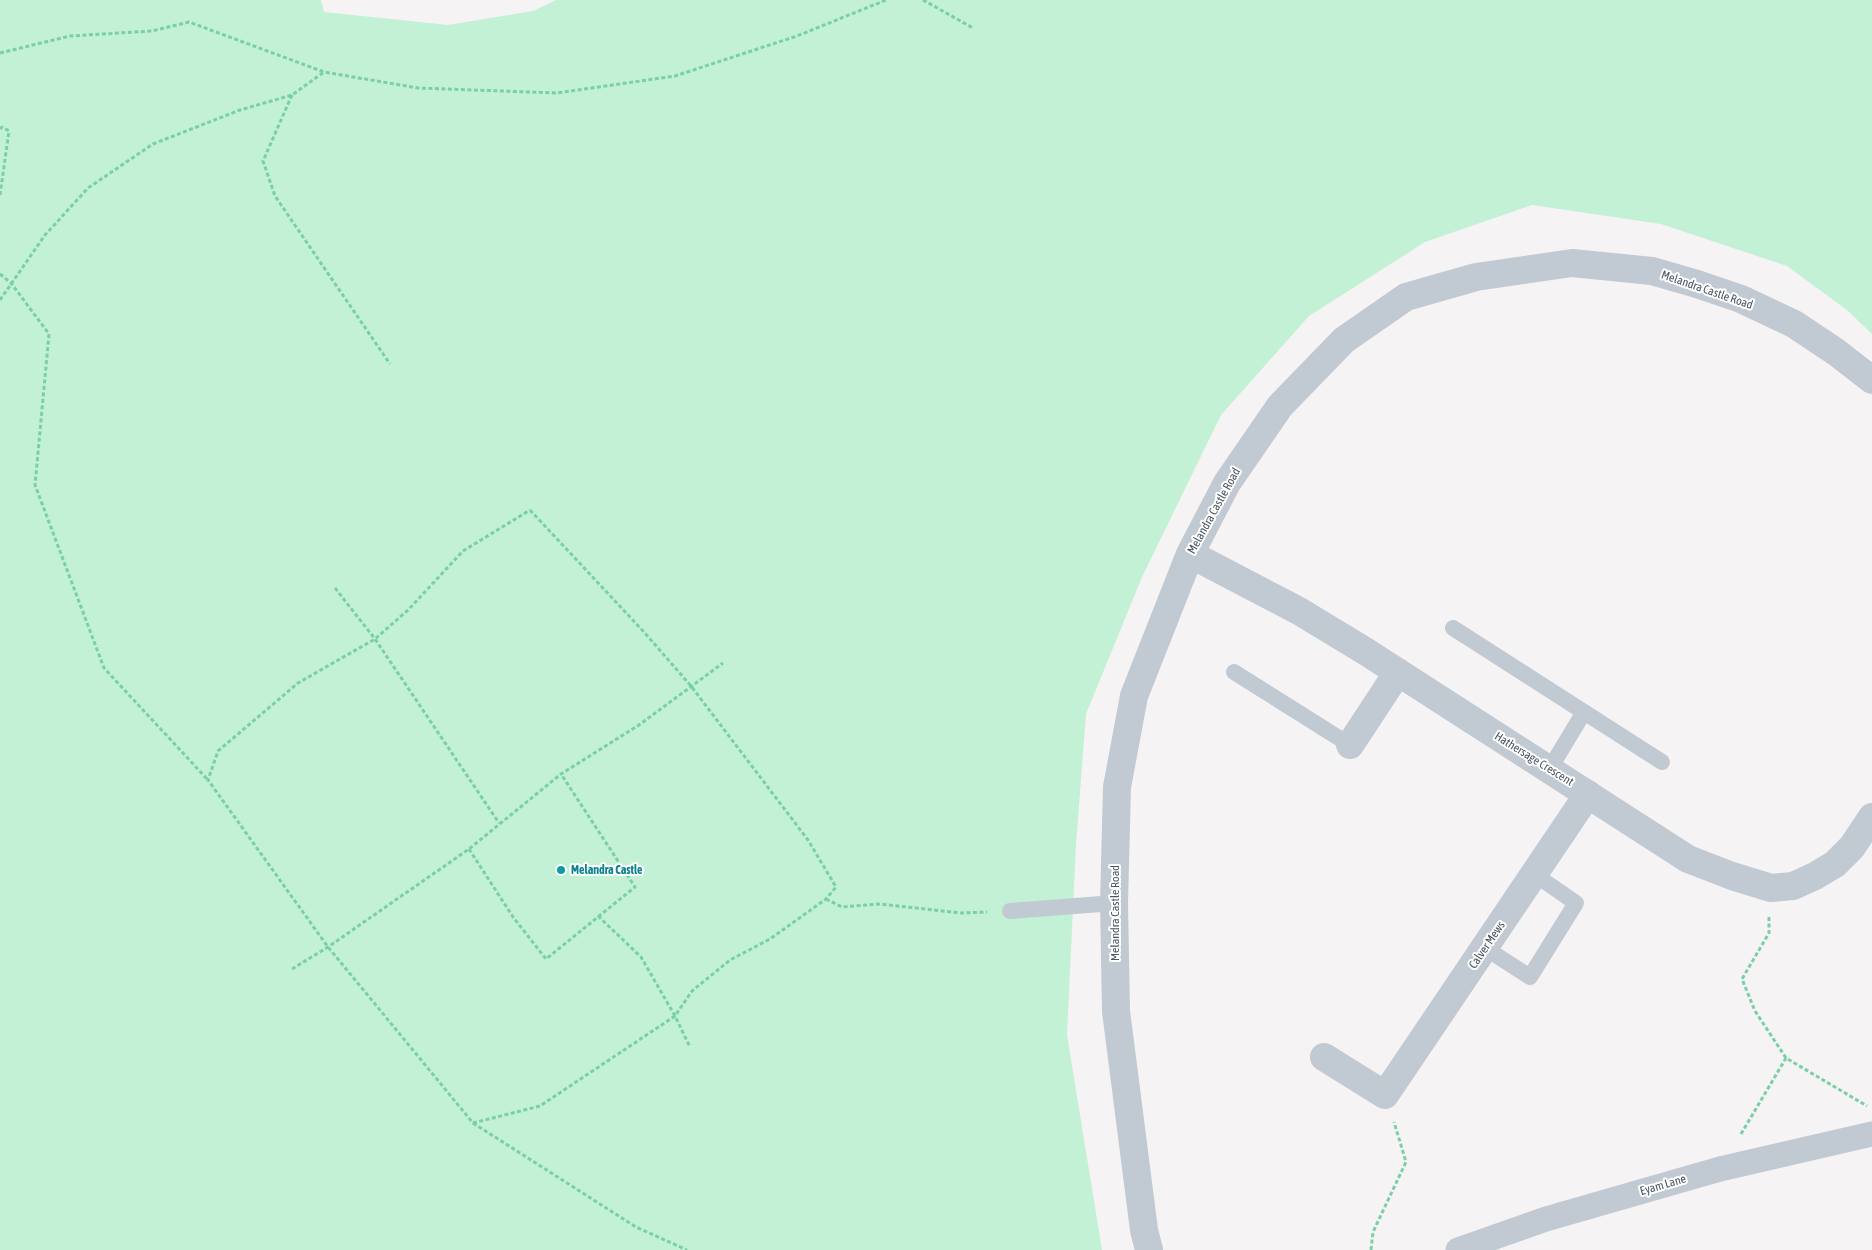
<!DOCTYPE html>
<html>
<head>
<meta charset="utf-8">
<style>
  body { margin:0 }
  canvas { display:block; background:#f5f3f3 }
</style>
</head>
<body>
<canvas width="1872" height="1250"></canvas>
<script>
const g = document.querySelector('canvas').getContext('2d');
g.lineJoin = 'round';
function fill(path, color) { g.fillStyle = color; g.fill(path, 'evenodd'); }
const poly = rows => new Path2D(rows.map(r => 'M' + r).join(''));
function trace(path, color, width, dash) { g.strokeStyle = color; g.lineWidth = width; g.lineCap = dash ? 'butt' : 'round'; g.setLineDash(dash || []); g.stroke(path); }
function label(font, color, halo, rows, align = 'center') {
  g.font = font + ' "Asap Condensed",sans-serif'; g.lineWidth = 4; g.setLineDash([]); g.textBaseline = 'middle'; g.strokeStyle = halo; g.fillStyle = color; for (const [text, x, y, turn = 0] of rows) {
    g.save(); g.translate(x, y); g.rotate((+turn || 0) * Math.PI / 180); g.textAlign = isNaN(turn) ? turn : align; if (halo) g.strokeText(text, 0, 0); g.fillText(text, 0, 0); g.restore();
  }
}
const green = poly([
  [0,0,321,0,324,12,448,25,533,11,556,0,1872,0,1872,334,1847,310,1787,266,1661,224,1532,205,1425,242,1309,316,1221,415,1142,577,1086,714,1076,844,1067,1035,1102,1250,0,1250]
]);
const path = poly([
  [923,0,973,28],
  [0,53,70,36,152,31,189,22,324,72,418,88,557,93,675,76,797,36,886,0],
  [292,95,263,161,275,196,390,364],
  [0,129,2,127,9,131,0,195],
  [0,274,11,283,49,334,35,485,104,668,208,780],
  [0,300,45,235,88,188,153,144,240,110,292,95,324,72],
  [530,510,644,632,691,686,808,840,836,887,826,899,770,939,730,960,692,991,675,1016,540,1106,473,1123,328,947,208,780,218,751,298,683,375,639,408,610,463,551,530,510],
  [335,588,375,639,499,823],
  [469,849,513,917,546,959,635,887,561,774],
  [826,899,842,907,880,904,961,913,987,912],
  [598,916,641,957,675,1016,690,1047],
  [1769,917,1769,933,1742,979,1755,1011,1786,1058,1867,1106],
  [292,969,328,947,469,849,561,774,639,725,723,663],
  [473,1123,636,1227,687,1250],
  [1741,1134,1786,1058],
  [1371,1250,1373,1232,1406,1162,1394,1122]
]);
const service = poly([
  [1453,628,1584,712,1549,770],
  [1234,672,1350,745],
  [1584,712,1662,762],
  [1010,911,1114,903],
  [1485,948,1530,977,1576,903,1534,874]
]);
const pedestrian = poly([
  [1458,1250,1546,1219,1720,1169,1872,1134]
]);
const minor = poly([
  [1190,554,1299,611,1365,651,1688,859,1732,876,1771,888,1793,886,1815,876,1835,864,1852,847,1872,817],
  [1350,745,1398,672],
  [1324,1057,1385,1095,1588,794],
  [1149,1250,1144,1230,1116,1011,1114,903,1117,787,1134,696,1190,554,1227,483,1280,406,1344,340,1406,297,1476,277,1572,263,1652,271,1697,284,1741,299,1794,324,1836,352,1872,380]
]);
const markers = [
  [561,870,5,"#0f9aa8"]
];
const streetNames = [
  ["Melandra Castle Road",1707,290,19],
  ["Melandra Castle Road",1214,511,-61],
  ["Hathersage Crescent",1534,759,32],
  ["Melandra Castle Road",1115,913,-90],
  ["Calver Mews",1487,945,-56],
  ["Eyam Lane",1663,1185,-16]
];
const cultureNames = [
  ["Melandra Castle",571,870]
];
fill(green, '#c3f1d5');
trace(path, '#7ad0a6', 3, [4, 2.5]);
trace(service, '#c1cad2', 16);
trace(pedestrian, '#c1cad2', 25);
trace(minor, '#c1cad2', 28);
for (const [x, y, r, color] of markers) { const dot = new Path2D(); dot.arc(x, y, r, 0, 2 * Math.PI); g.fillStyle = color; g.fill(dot); trace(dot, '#fff', 2); }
label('12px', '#4a5661', '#fff', streetNames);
label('bold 12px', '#0d838f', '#fff', cultureNames, 'left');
</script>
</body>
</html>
